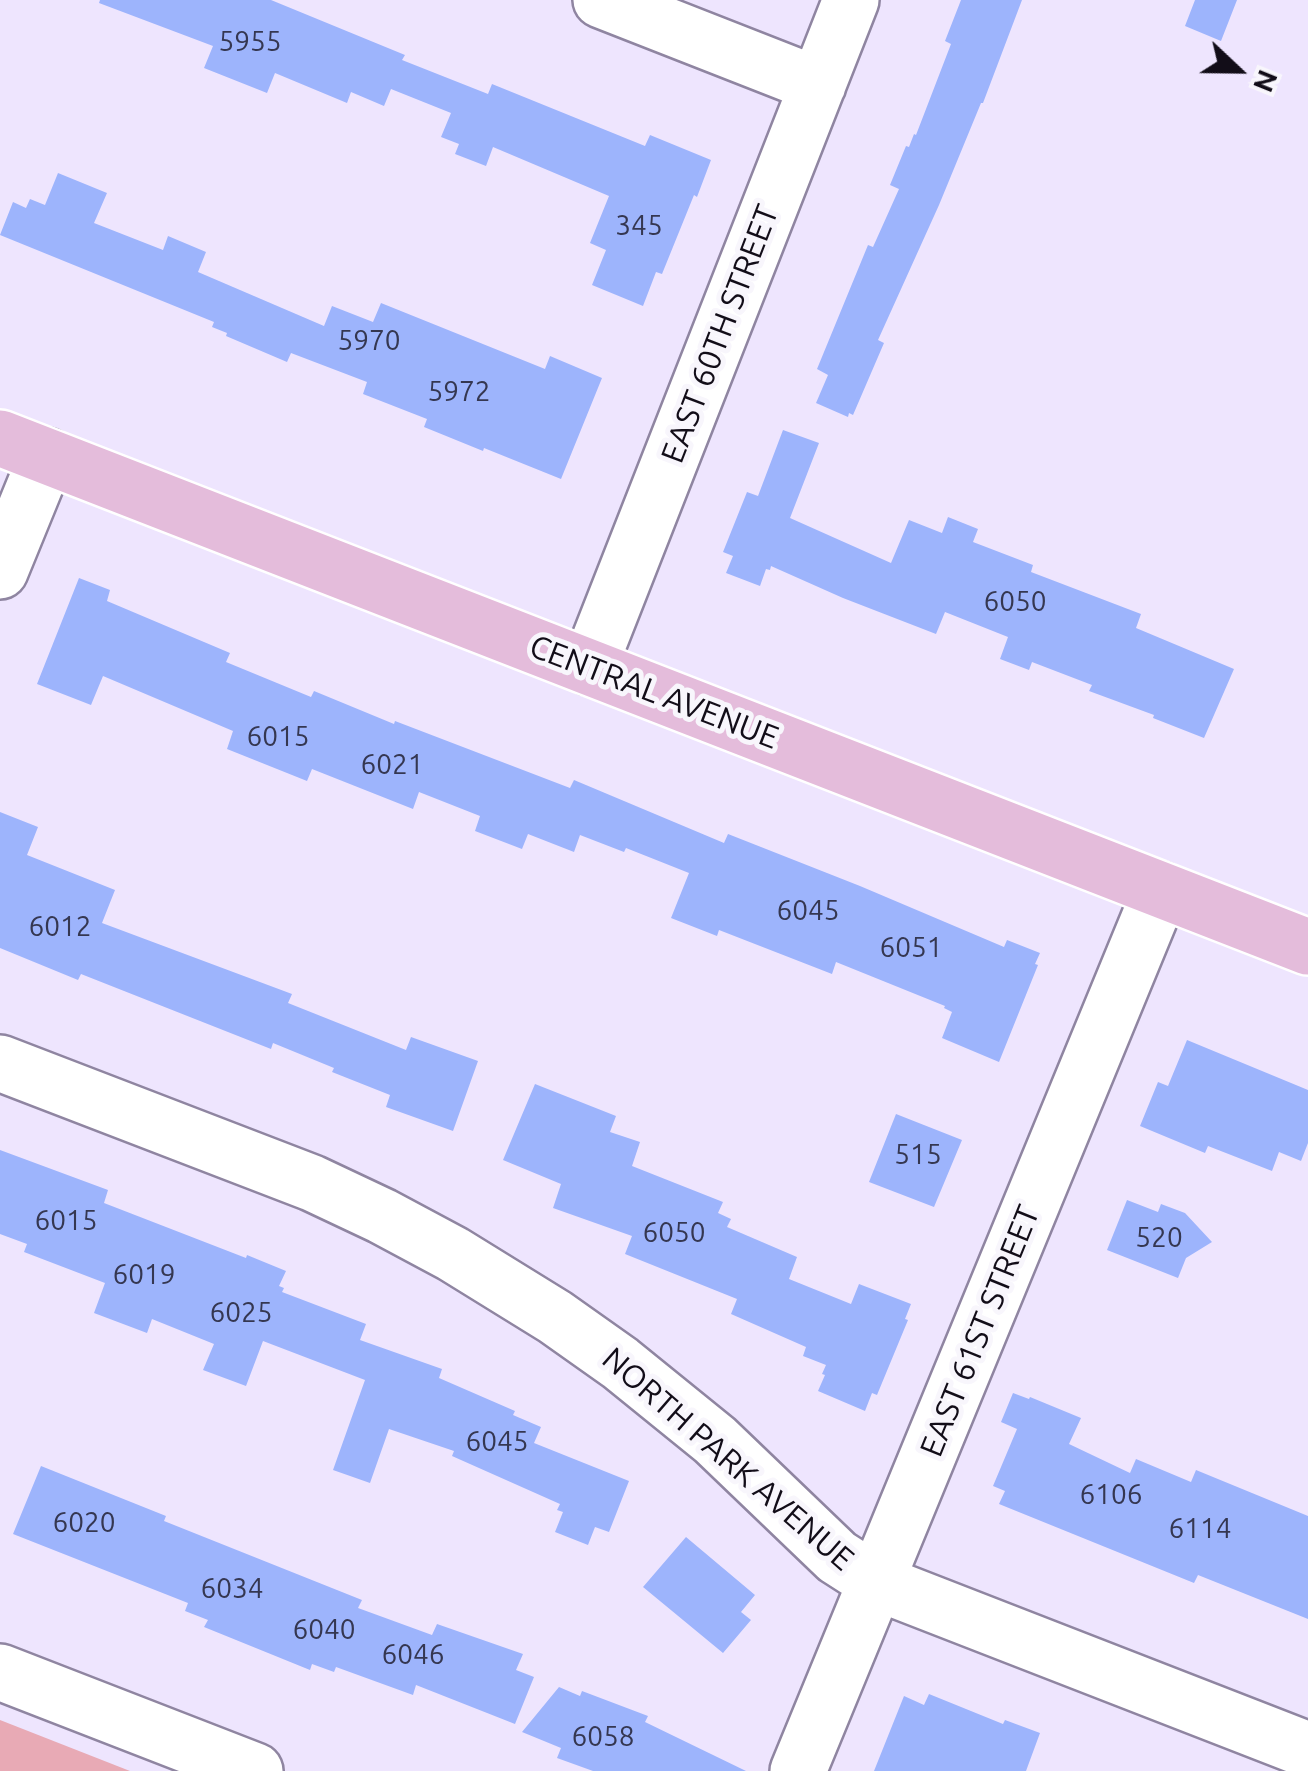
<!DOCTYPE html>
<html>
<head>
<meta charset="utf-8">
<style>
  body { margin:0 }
  #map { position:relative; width:1308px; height:1771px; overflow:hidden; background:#eee5fe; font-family:Ubuntu,sans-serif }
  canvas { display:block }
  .north { position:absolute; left:1188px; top:20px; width:100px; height:100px; -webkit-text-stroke:8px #f8f6fc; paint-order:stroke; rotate:112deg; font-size:28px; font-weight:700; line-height:40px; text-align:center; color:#120d18 }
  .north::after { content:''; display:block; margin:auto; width:35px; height:45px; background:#120d18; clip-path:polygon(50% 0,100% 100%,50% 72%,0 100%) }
</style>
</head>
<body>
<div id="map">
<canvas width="1308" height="1771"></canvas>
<div class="north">N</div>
</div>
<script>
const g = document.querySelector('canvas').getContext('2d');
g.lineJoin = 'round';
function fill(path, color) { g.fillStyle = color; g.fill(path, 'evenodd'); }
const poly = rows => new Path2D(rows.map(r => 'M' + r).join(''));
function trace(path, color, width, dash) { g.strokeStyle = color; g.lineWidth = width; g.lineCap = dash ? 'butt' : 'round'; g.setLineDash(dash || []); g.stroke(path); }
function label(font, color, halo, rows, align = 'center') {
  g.font = font + ' Ubuntu,sans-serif'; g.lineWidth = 10; g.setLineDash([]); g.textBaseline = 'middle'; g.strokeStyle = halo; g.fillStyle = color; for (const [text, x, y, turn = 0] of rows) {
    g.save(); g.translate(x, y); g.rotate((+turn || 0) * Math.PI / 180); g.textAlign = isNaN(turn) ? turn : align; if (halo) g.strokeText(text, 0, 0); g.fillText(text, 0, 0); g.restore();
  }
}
const green = poly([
  [0,1720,130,1771,0,1771]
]);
const building = poly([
  [100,0,271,0,405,55,402,60,488,94,492,84,645,146,650,135,711,160,697,197,694,195,662,274,656,272,643,306,592,285,606,250,590,243,609,196,493,147,486,166,455,154,459,144,441,137,451,113,391,89,384,106,351,92,347,103,275,73,267,93,204,68,213,46,99,3],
  [961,0,1022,0,983,103,981,103,939,205,878,340,884,343,853,415,849,413,848,417,816,403,828,375,817,369,868,245,873,247,899,189,890,185,906,146,909,147,914,134,916,135,951,44,945,41],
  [1195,0,1237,0,1221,41,1185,26],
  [58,173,107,193,94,223,163,250,168,236,206,252,198,272,324,326,332,306,373,322,381,303,545,369,550,356,602,378,561,479,484,448,483,451,424,427,427,419,363,394,367,382,291,353,287,362,226,336,227,333,212,327,214,322,0,235,13,202,26,208,30,199,45,205],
  [783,430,819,443,790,518,891,563,909,520,942,533,948,517,978,529,973,542,1033,565,1031,572,1141,614,1136,628,1234,669,1204,738,1153,718,1154,715,1089,691,1092,685,1032,662,1029,670,1000,659,1008,637,945,612,936,634,843,598,771,566,770,570,766,569,760,586,726,573,733,556,723,552,747,492,758,496],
  [79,578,110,590,107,601,230,653,226,662,311,697,314,691,394,724,395,721,570,788,574,780,724,843,728,834,860,886,1004,947,1007,940,1040,953,1035,964,1038,965,999,1062,942,1038,952,1012,944,1008,945,1006,836,962,832,974,719,930,717,936,671,918,689,873,626,848,624,852,580,835,574,852,528,834,522,849,475,831,480,816,419,792,413,809,312,769,307,781,227,749,233,731,103,676,91,705,37,684],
  [0,812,38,827,27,855,115,890,102,923,292,994,288,1003,406,1050,411,1037,478,1061,453,1131,386,1107,390,1095,332,1072,334,1068,273,1043,271,1049,81,974,78,980,0,948],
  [1187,1040,1308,1090,1308,1143,1301,1161,1279,1152,1272,1171,1208,1146,1205,1153,1140,1126,1158,1082,1168,1086],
  [535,1084,616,1116,610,1132,640,1142,632,1166,723,1202,718,1213,731,1219,727,1227,797,1257,789,1279,851,1304,859,1284,911,1304,905,1319,908,1320,877,1395,872,1393,865,1411,818,1391,825,1375,822,1374,826,1365,803,1356,806,1347,731,1314,737,1299,625,1254,632,1236,553,1208,561,1184,503,1160],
  [896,1114,962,1140,934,1207,869,1182],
  [0,1150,108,1190,104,1203,246,1258,247,1255,286,1271,279,1286,284,1288,282,1292,366,1324,360,1340,442,1369,439,1378,515,1411,513,1415,541,1427,534,1443,629,1481,609,1532,595,1527,588,1545,555,1532,563,1512,557,1510,560,1504,452,1456,454,1451,389,1429,370,1483,333,1470,365,1380,263,1341,246,1386,203,1370,214,1344,152,1319,147,1333,94,1313,105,1283,24,1252,27,1244,0,1234],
  [1127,1200,1158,1212,1161,1204,1185,1213,1212,1242,1186,1258,1178,1278,1107,1250],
  [1013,1393,1029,1399,1030,1397,1081,1418,1069,1444,1130,1473,1136,1459,1191,1482,1196,1470,1308,1516,1308,1619,1198,1575,1194,1583,999,1504,1005,1491,993,1486,1017,1429,1001,1422],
  [41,1466,166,1516,164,1521,362,1600,358,1608,432,1635,437,1624,523,1654,516,1670,534,1677,515,1724,416,1685,413,1695,336,1667,334,1672,312,1664,310,1670,204,1627,208,1620,185,1611,188,1603,13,1534],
  [686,1537,755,1595,741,1612,751,1620,723,1653,643,1587],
  [559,1687,580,1696,582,1691,648,1716,645,1722,746,1771,593,1771,557,1758,561,1748,522,1732],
  [929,1694,1003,1724,1005,1720,1040,1733,1026,1771,874,1771,904,1696,924,1705]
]);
const minor = poly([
  [601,0,818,85],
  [0,571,47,456],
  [589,667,851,0],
  [0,1063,312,1183,382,1216,453,1254,555,1317,620,1363,715,1440,837,1557,876,1582,1308,1750],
  [0,1672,255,1771],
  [798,1771,1161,890]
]);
const major = poly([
  [0,438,1308,947]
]);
const numberNames = [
  ["5955",250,42],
  ["345",639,226],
  ["5970",369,341],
  ["5972",459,392],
  ["6050",1015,602],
  ["6015",278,737],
  ["6021",392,765],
  ["6045",808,911],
  ["6012",60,927],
  ["6051",911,948],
  ["515",918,1155],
  ["6015",66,1221],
  ["6050",674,1233],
  ["520",1159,1238],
  ["6019",144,1275],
  ["6025",241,1313],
  ["6045",497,1442],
  ["6106",1111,1495],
  ["6020",84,1523],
  ["6114",1200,1529],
  ["6034",232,1589],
  ["6040",324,1630],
  ["6046",413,1655],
  ["6058",603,1737]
];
const streetNames = [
  ["EAST 60TH STREET",720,334,-69],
  ["CENTRAL AVENUE",654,692,21],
  ["EAST 61ST STREET",980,1331,-68],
  ["NORTH PARK AVENUE",728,1459,41]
];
fill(green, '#e8aab5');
fill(building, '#9db4fc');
trace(minor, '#8f85a1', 60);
trace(major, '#fff', 60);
trace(minor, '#fff', 55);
trace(major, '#e4bcdb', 55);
label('28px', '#353751', null, numberNames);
label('32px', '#120d18', '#f8f6fc', streetNames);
</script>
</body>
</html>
